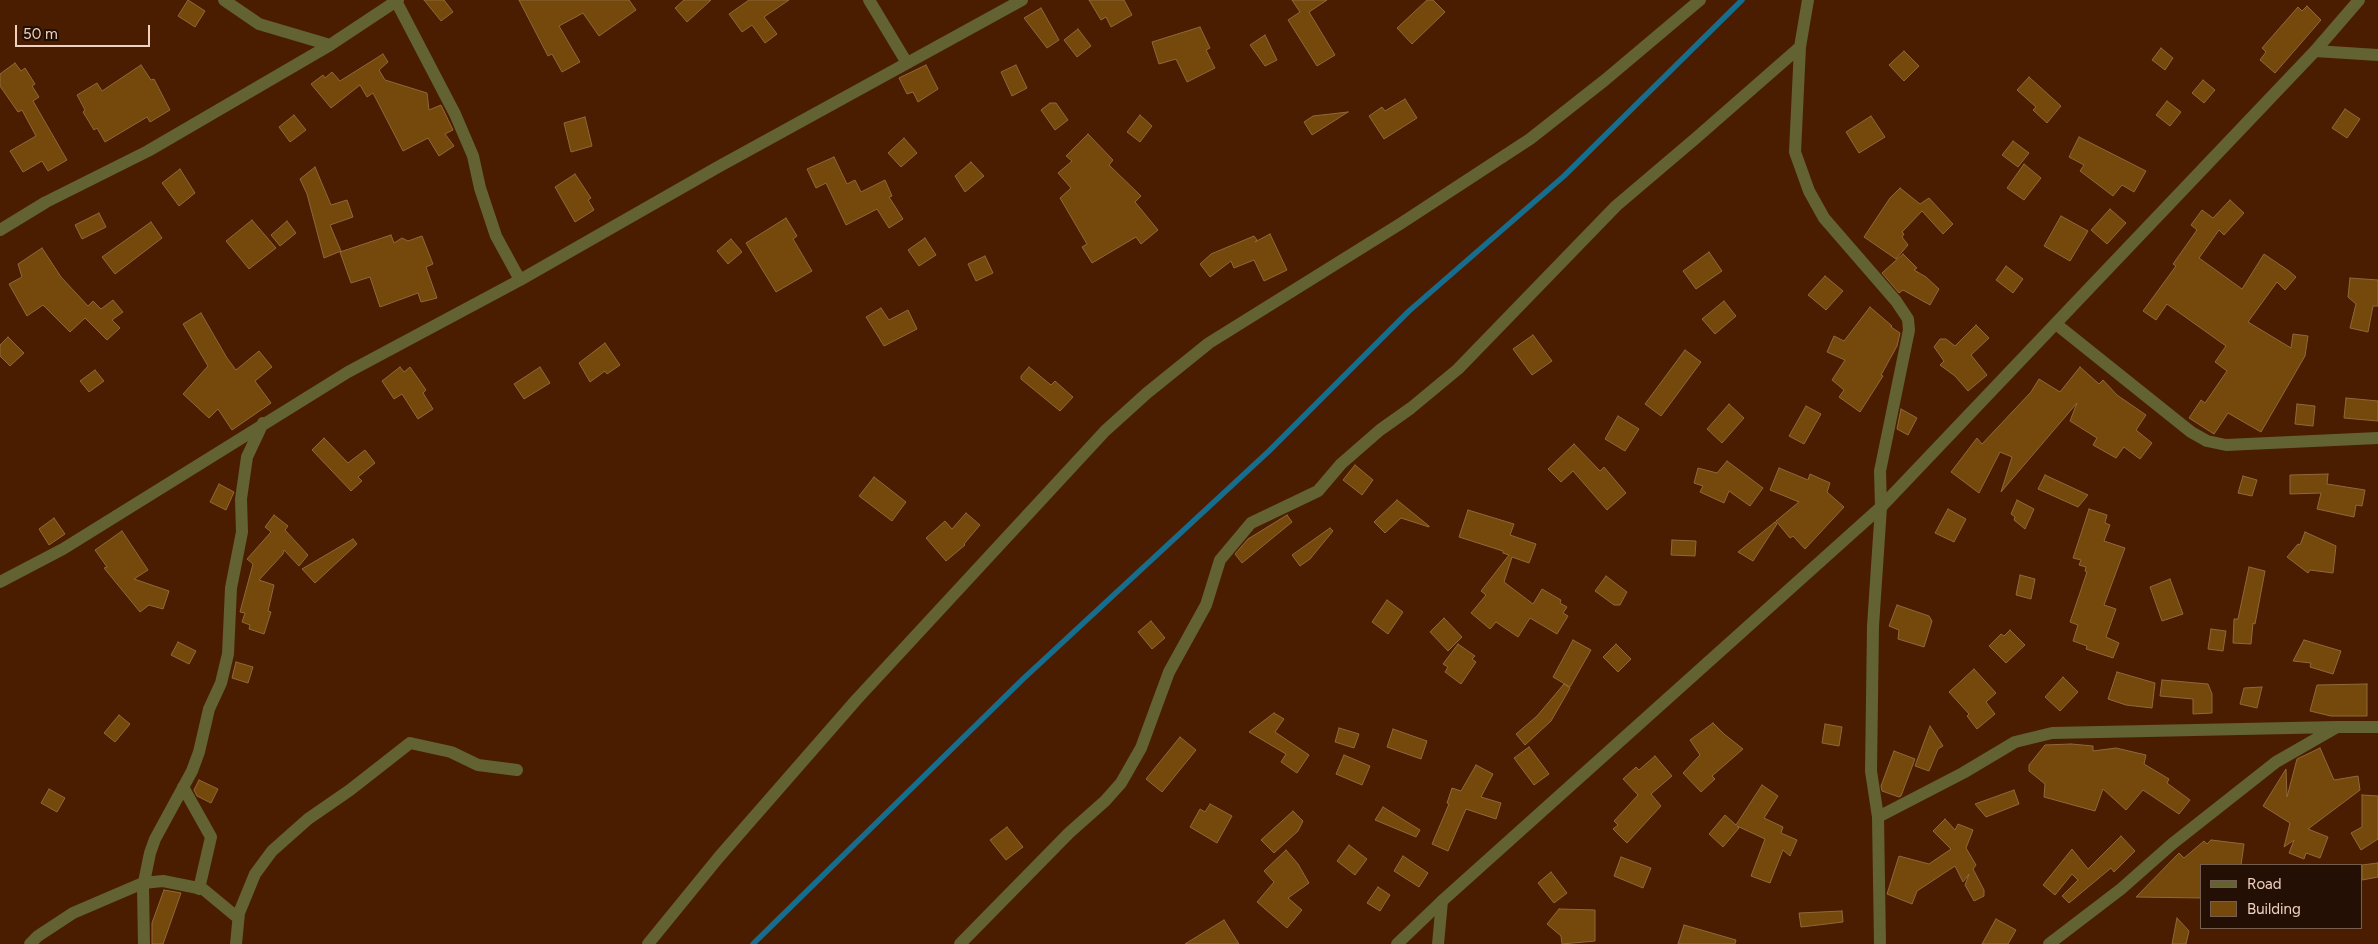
<!DOCTYPE html>
<html>
<head>
<meta charset="utf-8">
<style>
  body { margin:0 }
  #map { position:relative; width:2378px; height:944px; overflow:hidden; background:#4b1d00; font-family:Figtree,sans-serif }
  canvas { display:block }
  .legend { position:absolute; left:2200px; top:864px; width:162px; height:65px; box-sizing:border-box; background:#230f04; border:1px solid #755d50; margin:0; padding:6px 9px; list-style:none; font-size:15px; color:#efd1c1 }
  .legend li { display:flex; align-items:center; gap:10px; height:25px }
  .legend b { width:25px; border:1px solid #755d50 }
  .scale { position:absolute; left:15px; top:25px; width:135px; height:22px; box-sizing:border-box; border:2px solid #efd1c1; border-top:0; padding-left:6px; font-size:15px; line-height:18px; white-space:nowrap; color:#efd1c1; -webkit-text-stroke:4px #230f04; paint-order:stroke }
</style>
</head>
<body>
<div id="map">
<canvas width="2378" height="944"></canvas>
<ul class="legend">
<li><b style="height:6px;background:#626232"></b>Road</li>
<li><b style="height:14px;background:#74490b"></b>Building</li>
</ul>
<div class="scale">50 m</div>
</div>
<script>
const g = document.querySelector('canvas').getContext('2d');
g.lineJoin = 'round';
const poly = rows => new Path2D(rows.map(r => 'M' + r).join(''));
function trace(path, color, width, dash) { g.strokeStyle = color; g.lineWidth = width; g.lineCap = dash ? 'butt' : 'round'; g.setLineDash(dash || []); g.stroke(path); }
function fill(path, color) { g.fillStyle = color; g.fill(path, 'evenodd'); }
const stream = poly([
  [753,944,1023,679,1269,451,1409,311,1564,176,1742,0]
]);
const building = poly([
  [188,0,205,11,195,27,178,16,188,0],
  [424,0,444,0,453,12,441,21,424,0],
  [519,0,629,0,636,10,599,36,583,13,559,26,580,62,562,72,552,54,548,56,519,0],
  [684,0,711,0,687,22,675,8,684,0],
  [749,0,789,0,764,17,777,34,765,43,752,25,742,32,729,14,749,0],
  [1089,0,1124,0,1132,15,1111,27,1106,17,1101,20,1089,0],
  [1292,0,1327,0,1309,12,1335,55,1317,66,1288,20,1300,12,1292,0],
  [1427,0,1433,0,1445,12,1412,44,1397,28,1427,0],
  [2307,6,2321,20,2275,73,2260,60,2266,52,2262,48,2298,7,2302,11,2307,6],
  [1041,8,1059,40,1047,48,1024,18,1041,8],
  [1200,27,1210,48,1206,50,1215,68,1187,82,1176,59,1159,64,1152,42,1200,27],
  [1078,29,1091,46,1077,57,1064,40,1078,29],
  [1265,35,1277,60,1265,66,1250,45,1265,35],
  [2161,48,2173,58,2165,70,2152,60,2161,48],
  [1904,51,1919,66,1904,81,1889,65,1904,51],
  [383,54,388,62,379,70,385,80,427,93,429,110,441,105,453,130,445,134,454,146,439,156,428,138,403,151,373,93,367,97,360,85,331,108,311,84,323,75,325,78,332,72,340,81,383,54],
  [15,63,21,71,25,68,35,84,32,86,39,97,33,101,67,160,48,171,42,161,23,172,10,151,36,136,22,110,18,112,0,86,0,74,15,63],
  [141,65,151,80,154,79,170,110,150,122,147,117,105,142,97,128,94,130,83,112,85,110,77,95,97,83,102,91,141,65],
  [926,65,938,89,918,102,913,92,907,94,899,78,926,65],
  [1016,65,1027,88,1012,96,1001,72,1016,65],
  [2029,77,2061,106,2047,123,2033,110,2036,107,2017,90,2029,77],
  [2203,80,2215,90,2204,103,2192,93,2203,80],
  [1405,99,1417,118,1384,139,1369,116,1382,107,1385,111,1405,99],
  [2167,101,2181,112,2170,126,2156,115,2167,101],
  [1050,103,1056,103,1068,120,1055,130,1041,110,1050,103],
  [2345,109,2360,119,2347,138,2332,128,2345,109],
  [1348,112,1312,135,1304,122,1313,116,1348,112],
  [294,115,306,130,290,142,279,127,294,115],
  [1140,115,1152,126,1140,142,1127,132,1140,115],
  [1871,116,1885,137,1859,153,1846,132,1871,116],
  [585,117,592,146,571,152,564,123,585,117],
  [1088,134,1113,160,1109,165,1141,196,1135,202,1158,230,1141,244,1136,237,1092,263,1082,247,1087,244,1060,198,1071,188,1058,173,1072,161,1066,156,1088,134],
  [2079,137,2146,171,2134,192,2122,185,2113,196,2080,171,2084,165,2069,157,2079,137],
  [904,138,917,153,901,167,888,153,904,138],
  [2013,141,2029,153,2018,167,2002,155,2013,141],
  [834,157,847,184,855,180,861,192,885,180,892,196,889,197,903,219,889,228,877,209,846,225,826,183,816,188,807,169,834,157],
  [971,162,984,176,965,192,955,176,971,162],
  [2024,164,2041,178,2024,200,2007,188,2024,164],
  [315,167,331,205,347,200,353,217,330,225,341,251,324,258,307,194,300,179,315,167],
  [180,169,195,193,179,206,162,183,180,169],
  [575,174,591,198,588,200,594,210,575,222,555,187,575,174],
  [1900,188,1920,204,1929,198,1953,224,1943,234,1922,211,1902,232,1904,234,1902,237,1908,245,1896,259,1864,237,1890,198,1900,188],
  [2230,200,2244,213,2224,235,2219,230,2199,258,2242,289,2264,254,2289,271,2296,277,2285,290,2277,282,2248,322,2291,348,2293,334,2308,336,2305,356,2261,432,2228,413,2214,434,2189,418,2201,400,2205,403,2227,371,2215,362,2226,346,2167,304,2156,320,2143,311,2176,266,2173,264,2197,230,2191,225,2202,210,2213,218,2230,200],
  [2110,209,2126,223,2107,244,2091,230,2110,209],
  [99,213,106,227,82,239,75,225,99,213],
  [2061,216,2088,231,2070,261,2044,246,2061,216],
  [786,218,797,236,793,239,812,271,776,292,746,243,786,218],
  [252,220,276,248,249,269,226,241,252,220],
  [287,221,296,233,280,246,271,235,287,221],
  [151,222,162,238,115,274,102,257,151,222],
  [1270,234,1287,270,1264,281,1254,260,1234,268,1231,261,1210,277,1200,264,1211,254,1254,236,1257,240,1255,242,1270,234],
  [391,235,394,243,402,238,408,241,422,236,433,264,426,267,437,298,421,302,418,293,380,307,370,277,351,283,340,252,391,235],
  [925,238,936,255,919,266,908,250,925,238],
  [731,239,742,252,728,264,717,251,731,239],
  [42,248,61,277,88,306,93,301,101,309,113,300,123,312,112,320,120,328,107,340,85,318,70,332,43,305,27,316,9,284,22,277,18,264,42,248],
  [1709,252,1722,271,1696,289,1683,271,1709,252],
  [1903,254,1917,268,1914,270,1926,277,1939,289,1930,305,1903,290,1899,293,1882,273,1903,254],
  [985,256,993,273,976,281,968,264,985,256],
  [2006,266,2023,279,2013,293,1996,280,2006,266],
  [1825,276,1843,291,1826,310,1808,295,1825,276],
  [2350,278,2378,280,2378,306,2373,306,2368,332,2350,328,2356,304,2348,297,2350,278],
  [1724,301,1736,316,1715,334,1702,319,1724,301],
  [1870,307,1892,326,1891,327,1900,333,1897,346,1881,375,1883,376,1860,412,1839,397,1844,390,1832,380,1845,360,1827,352,1834,336,1844,341,1870,307],
  [881,308,889,320,908,310,917,329,884,346,866,317,881,308],
  [201,313,227,358,236,370,259,351,272,367,255,381,271,403,232,430,218,409,209,418,183,394,208,366,183,324,201,313],
  [1976,325,1989,338,1971,355,1987,375,1968,391,1955,376,1940,365,1944,361,1934,347,1940,339,1946,339,1955,346,1976,325],
  [1533,335,1552,361,1532,375,1513,349,1533,335],
  [8,337,24,353,10,366,0,356,0,345,8,337],
  [605,343,620,365,607,374,605,371,590,382,579,363,605,343],
  [1685,350,1701,362,1661,416,1645,404,1685,350],
  [400,367,404,372,410,367,426,390,423,393,433,409,418,419,402,394,394,399,382,381,400,367],
  [540,367,550,383,524,399,514,384,540,367],
  [1029,367,1051,385,1055,381,1073,397,1060,411,1021,379,1021,376,1029,367],
  [2080,367,2099,384,2103,380,2117,395,2146,415,2136,430,2152,443,2140,459,2124,447,2116,458,2093,445,2097,438,2070,421,2077,403,2001,492,2012,457,2000,452,1979,493,1951,472,1977,438,1982,444,2031,392,2039,379,2060,392,2080,367],
  [95,370,104,381,89,392,80,381,95,370],
  [2346,398,2378,401,2378,421,2344,418,2346,398],
  [1729,404,1744,418,1722,443,1707,429,1729,404],
  [2297,404,2315,406,2313,426,2295,424,2297,404],
  [1806,406,1821,414,1804,444,1789,436,1806,406],
  [1901,409,1917,418,1908,435,1897,429,1901,409],
  [1618,416,1639,429,1625,451,1605,439,1618,416],
  [324,438,348,463,365,450,375,463,358,477,362,481,351,491,312,450,324,438],
  [1574,444,1600,471,1604,467,1626,493,1607,510,1573,471,1561,482,1548,469,1574,444],
  [1727,461,1763,488,1750,506,1729,491,1724,503,1700,492,1703,486,1694,483,1698,468,1717,473,1727,461],
  [1355,465,1373,480,1362,495,1343,480,1355,465],
  [1779,468,1808,480,1810,474,1830,483,1827,492,1844,507,1805,549,1793,536,1790,538,1776,521,1799,502,1770,490,1779,468],
  [2328,474,2327,484,2365,490,2362,506,2356,505,2354,517,2317,509,2321,493,2290,494,2290,475,2328,474],
  [2045,475,2088,495,2078,507,2038,489,2045,475],
  [2243,476,2257,480,2252,496,2238,493,2243,476],
  [874,477,906,502,892,521,859,496,874,477],
  [219,484,234,492,226,510,210,502,219,484],
  [1397,500,1429,526,1429,527,1401,518,1385,533,1374,522,1397,500],
  [2017,500,2034,509,2025,529,2014,520,2015,517,2011,514,2017,500],
  [1948,509,1966,519,1954,542,1935,533,1948,509],
  [2089,509,2107,515,2105,523,2110,525,2104,541,2125,548,2104,605,2116,609,2106,637,2119,643,2113,658,2086,649,2087,646,2073,641,2078,625,2070,622,2087,572,2085,571,2086,567,2079,565,2081,560,2073,558,2089,509],
  [1468,510,1514,524,1510,535,1536,544,1529,563,1512,557,1504,582,1533,604,1542,589,1561,600,1560,603,1567,607,1563,613,1568,616,1557,634,1530,618,1518,637,1496,622,1490,629,1471,613,1486,595,1481,591,1509,555,1503,553,1503,551,1459,537,1468,510],
  [966,513,980,525,964,544,965,545,946,561,926,538,945,521,952,529,966,513],
  [274,515,288,526,285,530,308,555,299,566,284,550,283,554,259,580,274,585,268,611,271,612,264,634,249,629,250,625,242,622,245,613,240,612,253,564,247,559,271,532,265,527,274,515],
  [1287,515,1292,522,1242,563,1235,554,1248,539,1287,515],
  [54,518,65,534,49,545,39,529,54,518],
  [1775,522,1777,524,1753,561,1738,552,1775,522],
  [1330,528,1333,531,1310,559,1300,566,1292,555,1330,528],
  [122,531,148,570,134,579,169,591,163,609,149,605,140,612,104,568,107,567,95,550,122,531],
  [2305,532,2336,546,2333,573,2310,570,2308,573,2287,557,2298,544,2300,545,2305,532],
  [353,539,357,544,315,583,302,569,353,539],
  [1672,540,1696,541,1695,556,1671,555,1672,540],
  [2249,567,2265,571,2255,624,2253,623,2251,644,2233,643,2234,619,2238,619,2249,567],
  [2020,575,2035,579,2031,599,2016,595,2020,575],
  [1606,576,1627,592,1620,605,1614,605,1595,591,1606,576],
  [2170,579,2183,614,2162,621,2150,587,2170,579],
  [1387,600,1403,612,1388,634,1372,622,1387,600],
  [1897,605,1929,616,1932,621,1924,647,1898,639,1899,630,1889,626,1897,605],
  [1444,618,1462,637,1448,651,1430,632,1444,618],
  [1151,621,1165,638,1152,649,1138,632,1151,621],
  [2211,629,2226,631,2223,651,2208,649,2211,629],
  [2010,630,2025,645,2006,663,1989,646,2001,634,2004,636,2010,630],
  [1573,640,1591,650,1570,687,1553,677,1573,640],
  [2304,640,2341,651,2333,674,2310,667,2311,663,2293,661,2304,640],
  [178,642,196,651,189,664,171,655,178,642],
  [1458,644,1475,656,1472,659,1476,662,1461,684,1445,672,1448,667,1443,664,1458,644],
  [1616,644,1631,659,1618,672,1603,657,1616,644],
  [236,662,253,667,248,683,232,678,236,662],
  [1974,669,1996,693,1986,702,1995,714,1977,729,1967,716,1969,714,1949,692,1974,669],
  [2117,672,2155,683,2152,708,2126,705,2108,699,2117,672],
  [2063,677,2078,692,2060,711,2045,697,2063,677],
  [2162,680,2208,684,2212,694,2212,713,2193,714,2193,699,2160,696,2162,680],
  [1564,684,1570,688,1551,721,1525,745,1516,734,1537,716,1564,684],
  [2367,684,2367,716,2331,716,2310,711,2317,685,2367,684],
  [2262,687,2257,708,2240,704,2244,688,2262,687],
  [1274,713,1284,719,1275,732,1309,755,1297,773,1281,762,1286,754,1249,732,1274,713],
  [119,715,130,724,115,742,104,733,119,715],
  [1713,723,1724,734,1743,749,1712,776,1715,779,1701,792,1683,773,1700,755,1690,740,1713,723],
  [1825,724,1842,727,1839,746,1822,743,1825,724],
  [1930,726,1943,746,1938,749,1929,771,1915,766,1930,726],
  [1339,728,1359,734,1354,748,1335,742,1339,728],
  [1393,729,1427,741,1421,759,1387,747,1393,729],
  [1180,737,1196,750,1162,792,1146,779,1180,737],
  [2071,744,2093,746,2093,751,2116,748,2146,755,2144,764,2169,779,2167,783,2190,800,2179,814,2143,790,2126,810,2103,789,2095,811,2044,797,2045,784,2029,771,2029,765,2045,745,2071,744],
  [1529,747,1549,774,1534,785,1514,758,1529,747],
  [2320,748,2334,780,2358,776,2360,790,2308,829,2328,837,2320,858,2306,853,2304,859,2289,853,2294,840,2284,847,2290,823,2263,806,2286,769,2287,797,2297,759,2320,748],
  [1894,751,1915,759,1901,796,1899,797,1882,791,1881,786,1894,751],
  [1344,755,1370,766,1362,785,1336,774,1344,755],
  [1655,756,1672,776,1651,794,1661,806,1627,843,1613,829,1618,825,1614,821,1638,795,1623,779,1636,767,1639,770,1655,756],
  [1476,765,1493,774,1481,797,1501,803,1496,819,1466,809,1448,851,1432,844,1449,804,1447,803,1452,788,1461,791,1476,765],
  [199,780,218,789,211,803,197,796,194,790,199,780],
  [1762,785,1778,796,1764,818,1783,827,1781,833,1797,840,1790,856,1783,850,1770,883,1751,876,1765,839,1737,826,1739,828,1723,847,1709,834,1725,815,1736,825,1762,785],
  [49,789,65,798,57,812,41,803,49,789],
  [2014,790,2019,804,1986,817,1975,804,2014,790],
  [2362,795,2378,796,2378,839,2361,850,2351,833,2362,827,2362,795],
  [1210,804,1232,816,1217,843,1190,827,1200,809,1205,812,1210,804],
  [1383,807,1420,830,1416,837,1375,820,1383,807],
  [1293,811,1303,821,1298,831,1274,853,1261,840,1293,811],
  [1945,819,1955,830,1958,824,1973,830,1966,848,1976,865,1973,869,1984,890,1984,896,1974,901,1965,885,1969,874,1963,882,1955,866,1917,891,1912,904,1887,894,1899,856,1929,864,1951,849,1933,831,1945,819],
  [1007,827,1023,847,1006,860,990,840,1007,827],
  [2121,836,2135,851,2114,872,2111,868,2069,903,2062,896,2078,880,2072,874,2055,895,2043,885,2072,849,2088,869,2121,836],
  [2211,840,2244,844,2241,865,2202,865,2202,898,2136,897,2179,853,2184,858,2204,841,2207,844,2211,840],
  [1349,845,1367,859,1355,875,1337,861,1349,845],
  [1286,850,1298,864,1309,883,1288,898,1302,910,1287,928,1257,902,1274,882,1264,871,1286,850],
  [1403,856,1428,873,1419,887,1394,871,1403,856],
  [1621,857,1651,868,1643,888,1614,876,1621,857],
  [2378,863,2378,877,2362,880,2362,865,2378,863],
  [1551,872,1567,893,1554,903,1538,883,1551,872],
  [1378,887,1390,895,1380,911,1367,903,1378,887],
  [164,890,181,893,163,944,152,944,152,923,164,890],
  [1559,909,1595,910,1595,941,1562,944,1561,936,1547,924,1559,909],
  [1842,911,1843,922,1801,927,1799,913,1842,911],
  [2177,918,2189,931,2186,944,2172,944,2177,918],
  [1996,919,2016,930,2008,944,1982,944,1996,919],
  [1224,920,1239,944,1185,944,1224,920],
  [1684,925,1736,940,1735,944,1678,944,1684,925]
]);
const minor = poly([
  [224,0,259,24,330,45],
  [869,0,907,63],
  [1808,0,1800,47,1795,152,1809,191,1824,218,1896,301,1908,319,1909,330,1880,471,1881,507,1873,626,1871,771,1878,817,1880,944],
  [396,1,455,114,473,156,480,188,496,236,520,280],
  [2315,51,2359,0],
  [0,230,46,202,148,151,330,45,398,0],
  [2056,324,2191,432,2207,441,2226,445,2378,438],
  [0,582,63,549,348,372,520,280,718,167,1022,0],
  [183,787,211,837,199,889],
  [1878,817,1963,773,2015,742,2052,733,2337,727],
  [30,944,38,936,73,913,143,883,163,881,203,889,238,918],
  [144,944,143,887,150,853,155,839,192,771,199,752,209,709,221,683,228,654,231,588,242,532,241,499,247,457,263,423],
  [236,944,239,913,255,874,272,851,308,819,350,790,410,743,451,752,478,765,517,770],
  [648,944,719,857,857,699,1105,431,1147,393,1209,343,1400,224,1530,139,1605,80,1700,0],
  [960,944,1069,833,1105,801,1121,783,1141,748,1169,672,1206,605,1220,560,1251,523,1318,491,1341,464,1380,430,1411,408,1458,369,1616,206,1696,138,1800,47],
  [1438,944,1442,901],
  [2049,944,2121,889,2172,844,2276,762,2337,727,2378,727]
]);
const tertiary = poly([
  [1397,944,1442,901,1881,507,2315,51,2378,55]
]);
trace(stream, '#166d8d', 5.5);
fill(building, '#74490b');
trace(building, '#90683a', 1);
trace(minor, '#626232', 12);
trace(tertiary, '#626232', 12);
</script>
</body>
</html>
